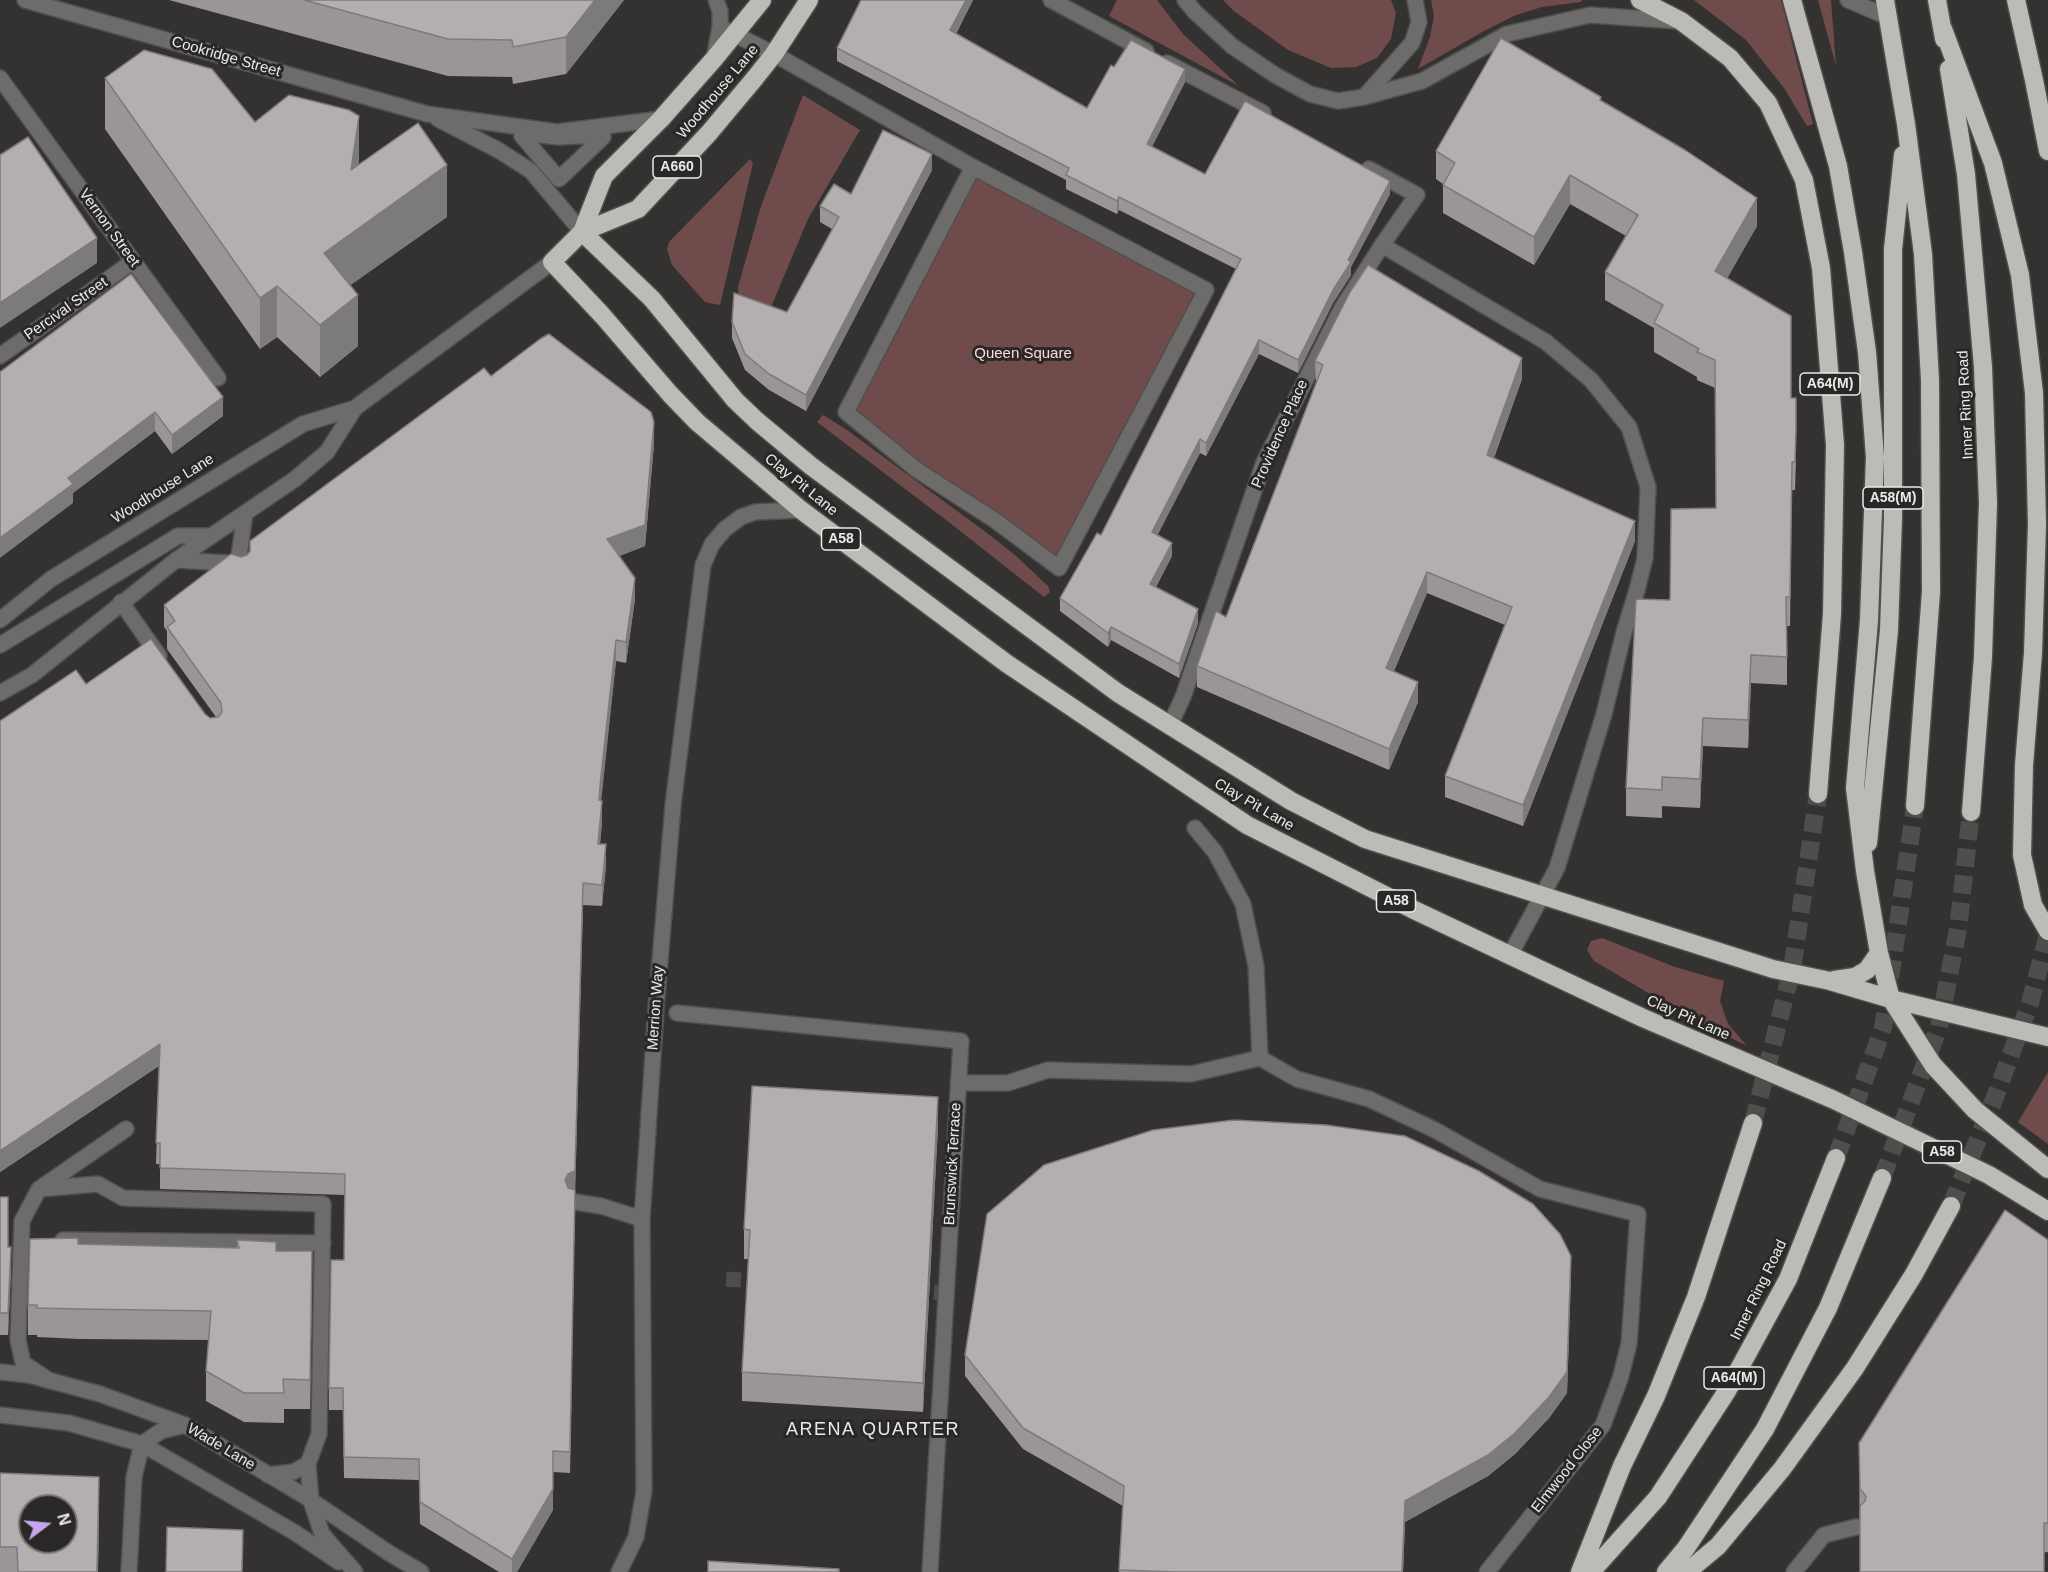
<!DOCTYPE html>
<html>
<head>
<meta charset="utf-8">
<style>
  body { margin:0 }
  #map { position:relative; width:2048px; height:1572px; overflow:hidden; background:#343230; font-family:Helvetica,sans-serif }
  canvas { display:block }
  .north { position:absolute; left:18px; top:1494px; width:60px; height:60px; box-sizing:border-box; background:#2a2826; border:2px solid #777674; border-radius:50%; rotate:74deg; font-size:16px; font-weight:700; line-height:24px; text-align:center; color:#ebeae9 }
  .north::after { content:''; display:block; margin:auto; width:21px; height:27px; background:#c6a6f0; clip-path:polygon(50% 0,100% 100%,50% 72%,0 100%) }
</style>
</head>
<body>
<div id="map">
<canvas width="2048" height="1572"></canvas>
<div class="north">N</div>
</div>
<script>
const g = document.querySelector('canvas').getContext('2d');
g.lineJoin = 'round';
function fill(path, color) { g.fillStyle = color; g.fill(path, 'evenodd'); }
const poly = rows => new Path2D(rows.map(r => 'M' + r).join(''));
function trace(path, color, width, dash) { g.strokeStyle = color; g.lineWidth = width; g.lineCap = dash ? 'butt' : 'round'; g.setLineDash(dash || []); g.stroke(path); }
function label(font, color, halo, rows, align = 'center') {
  g.font = font + ' Helvetica,sans-serif'; g.lineWidth = 6; g.setLineDash([]); g.textBaseline = 'middle'; g.strokeStyle = halo; g.fillStyle = color; for (const [text, x, y, turn = 0] of rows) {
    g.save(); g.translate(x, y); g.rotate((+turn || 0) * Math.PI / 180); g.textAlign = isNaN(turn) ? turn : align; if (halo) g.strokeText(text, 0, 0); g.fillText(text, 0, 0); g.restore();
  }
}
const green = poly([
  [1117,0,1157,0,1183,34,1239,86,1109,16],
  [1223,0,1391,0,1396,13,1391,39,1377,58,1356,67,1331,68,1288,50,1234,11],
  [1431,0,1582,0,1581,2,1542,7,1516,15,1484,31,1418,69,1430,37,1434,16],
  [1694,0,1781,0,1813,124,1807,126,1784,88,1746,40],
  [1818,0,1831,0,1836,66],
  [803,95,860,130,808,219,769,312,740,311,738,287,761,206],
  [750,159,753,163,720,305,705,302,672,265,667,249,669,242],
  [973,167,1206,290,1059,568,846,412],
  [823,415,847,430,987,533,1015,555,1048,586,1050,592,1044,597,950,523,817,422],
  [1602,938,1675,967,1724,981,1720,1001,1728,1024,1747,1046,1686,1015,1594,961,1587,950,1591,941],
  [2048,1072,2048,1144,2018,1122]
]);
const minorTunnel = poly([
  [726,1279,768,1282],
  [911,1291,946,1293]
]);
const highwayTunnel = poly([
  [1753,1123,1792,969,1818,794],
  [1836,1158,1883,1028,1915,806],
  [1882,1178,1939,1027,1958,929,1971,812],
  [1951,1206,1992,1105,2030,1003,2048,934]
]);
const minor = poly([
  [25,0,427,114,557,132,661,119],
  [1051,0,1146,51],
  [1185,0,1195,12,1232,46,1275,75,1310,94,1338,101,1364,97,1422,81,1507,34,1590,15,1678,21],
  [1848,0,1888,17],
  [720,27,774,54,973,167],
  [714,59,720,27,720,11,716,0],
  [1167,63,1263,113],
  [0,78,218,378],
  [1364,97,1412,43,1419,22,1415,0],
  [438,119,498,150,531,171,582,232],
  [524,133,558,137,600,135,603,135,603,137,559,179,522,136,524,133],
  [973,167,1206,290,1059,568,996,521,917,470,846,412,973,167],
  [1382,245,1546,342,1591,380,1629,427,1648,487,1645,558,1637,590,1624,632,1604,714,1557,868,1510,955],
  [0,356,132,262],
  [176,560,228,563,241,569,239,555,245,514],
  [121,602,159,656],
  [0,620,51,579,303,424,355,408,552,262],
  [0,645,178,536,211,536],
  [0,693,32,675,176,560,295,479,327,452,355,408],
  [1170,725,1183,697,1264,462,1342,308,1382,245,1417,195,1369,169],
  [677,1013,961,1041,930,1572],
  [1260,1058,1297,1079,1369,1099,1435,1130,1540,1189,1638,1214,1629,1344,1620,1379,1603,1425,1487,1572],
  [958,1083,1008,1083,1048,1070,1191,1074,1260,1058,1256,966,1243,904,1215,852,1195,828],
  [42,1187,126,1129],
  [575,1202,601,1206,642,1219],
  [63,1240,323,1243],
  [0,1372,29,1375,100,1394,185,1425,303,1495,389,1553,421,1572],
  [50,1381,23,1363,18,1340,22,1221,39,1189,98,1184,123,1198,323,1204,319,1434,308,1464,311,1501,322,1534,355,1572],
  [0,1415,69,1423,142,1444,294,1532,339,1562],
  [268,1475,293,1472,308,1464],
  [129,1572,134,1477,142,1444,161,1431,185,1425],
  [619,1572,636,1537,644,1491,642,1219,656,1009,673,805,703,565,712,544,725,529,741,517,755,512,801,510],
  [1794,1572,1824,1535,1856,1527]
]);
const highway = poly([
  [809,0,774,54,755,78,709,133,638,209,582,232,552,262,602,315,670,394,697,422,801,510,1006,663,1247,825,1412,909,1643,1018,1832,1099,1989,1175,2048,1211],
  [1640,0,1681,21,1730,58,1768,103,1804,180,1821,268,1835,445,1832,614,1818,794],
  [1792,0,1838,166,1853,252,1867,352,1875,457,1869,620,1855,788,1865,871,1879,953,1891,999,1933,1065,1975,1110,2048,1169],
  [1885,0,1906,124,1923,254,1930,380,1931,592,1915,806],
  [1937,0,1944,39],
  [2016,0,2034,80,2048,151],
  [1943,29,1993,163,2020,275,2034,393,2037,524,2033,653,2024,765,2022,855,2033,905,2048,931],
  [1949,69,1966,174,1983,367,1988,503,1983,657,1971,812],
  [582,232,652,299,735,400,757,421,811,466,1118,693,1291,801,1365,839,1773,969,1830,981,1891,999,2048,1037],
  [582,232,604,176,661,119,714,59,762,0],
  [1868,843,1889,630,1893,519,1893,249,1903,155],
  [1834,980,1855,977,1867,970,1879,953],
  [1580,1572,1622,1466,1656,1396,1696,1297,1753,1123],
  [1591,1572,1658,1497,1727,1391,1788,1279,1836,1158],
  [1666,1572,1686,1548,1765,1429,1828,1308,1882,1178],
  [1687,1572,1718,1546,1782,1469,1855,1368,1914,1274,1951,1206]
]);
const wall = poly([
  [169,0,624,0,566,74,513,84,512,77,448,76],
  [861,0,973,0,956,34,1087,108,1114,67,1185,82,1152,146,1205,174,1390,194,1351,267,1351,275,1333,303,1298,373,1259,354,1206,456,1200,453,1157,535,1172,556,1156,587,1198,623,1179,678,1111,640,1108,647,1060,611,1060,598,1101,535,1236,269,1119,210,1117,214,1066,189,1066,180,837,61,837,48],
  [105,78,255,122,359,164,447,217,350,285,358,346,320,377,277,337,260,349,105,129],
  [1601,100,1757,226,1727,278,1791,398,1796,460,1795,490,1792,490,1790,626,1787,626,1787,685,1751,683,1748,748,1703,746,1700,808,1662,806,1662,818,1626,816,1626,788,1670,600,1716,508,1715,388,1697,380,1697,377,1654,352,1654,328,1605,300,1605,272,1626,236,1570,204,1534,265,1443,213,1443,184,1436,179,1436,151],
  [932,170,806,411,769,390,745,370,732,338,732,322,787,312,832,229,820,222,820,206,851,194],
  [1315,361,1522,379,1494,458,1635,541,1523,826,1445,797,1445,776,1505,625,1427,593,1394,671,1418,702,1389,770,1197,687,1197,666,1226,617,1316,383],
  [0,372,223,416,172,454,155,431,73,493,73,503],
  [491,376,654,444,645,546,619,556,635,599,626,663,616,661,601,798,602,822,600,844,606,865,602,906,583,905,575,1192,570,1473,553,1472,553,1510,517,1572,499,1572,420,1524,419,1480,344,1478,343,1410,329,1410,329,1388,344,1260,345,1195,160,1189,160,1164,156,1164,159,1066,0,1172,0,721,86,684,205,714,210,718,216,717,167,649,167,631,164,627,164,605,241,557,247,555],
  [938,1126,923,1412,742,1401,742,1372,749,1259,744,1259,744,1229],
  [0,1197,11,1269,8,1335,0,1335],
  [237,1240,276,1251,312,1281,310,1409,284,1409,284,1423,244,1422,206,1401,206,1371,209,1340,80,1339,37,1337,37,1335,28,1335,28,1305,78,1244,237,1248],
  [2048,1240,2048,1552,1860,1572,1859,1443],
  [1571,1277,1567,1393,1549,1418,1515,1454,1488,1476,1405,1522,1403,1572,1119,1572,1123,1506,1023,1449,965,1376,965,1355],
  [0,1473,99,1513,98,1572,0,1572]
]);
const shadedWall = poly([
  [595,0,624,0,566,74,566,37],
  [966,0,973,0,950,44,950,30],
  [1185,69,1185,82,1147,157,1147,144],
  [359,116,359,167,351,170],
  [932,154,932,170,806,411,806,395],
  [447,165,447,217,324,304,324,253],
  [1570,175,1570,204,1534,265,1534,237],
  [1390,181,1390,194,1351,267,1351,275,1333,303,1298,373,1298,360,1348,260],
  [1119,197,1119,210,1117,214,1117,201],
  [1757,198,1757,226,1715,300,1715,271],
  [97,238,97,263,0,328,0,303],
  [277,286,277,337,260,349,260,298],
  [358,295,358,346,320,377,320,325],
  [1259,340,1259,354,1206,456,1206,443],
  [1522,358,1522,379,1487,476,1487,455],
  [223,397,223,416,172,454,172,435],
  [155,412,155,431,73,493,73,503,0,558,0,538,68,478],
  [654,422,654,444,645,546,607,561,607,539],
  [1200,439,1200,453,1152,546,1152,532],
  [1635,521,1635,541,1523,826,1523,805],
  [1172,543,1172,556,1150,597,1150,584],
  [1427,572,1427,593,1386,689,1386,668],
  [635,578,635,599,626,663,626,642],
  [1198,609,1198,623,1179,678,1179,664],
  [1111,627,1111,640,1108,647,1108,633],
  [616,640,616,661,599,822,599,800],
  [1751,655,1751,683,1748,748,1748,720],
  [1418,682,1418,702,1389,770,1389,749],
  [1703,718,1703,746,1700,808,1700,779],
  [602,801,602,822,598,865,598,844],
  [606,844,606,865,602,906,602,885],
  [583,883,575,1192,570,1473,568,1195,565,1180],
  [160,1044,160,1065,0,1172,0,1151],
  [938,1097,938,1126,923,1412,923,1383],
  [11,1247,11,1269,8,1335,8,1313],
  [312,1251,312,1281,310,1409,310,1380],
  [1571,1256,1567,1393,1549,1418,1515,1454,1488,1476,1405,1522,1403,1572,1402,1572,1405,1501],
  [553,1451,553,1510,517,1572,512,1572,512,1559],
  [99,1477,98,1572,97,1572]
]);
const building = poly([
  [304,0,595,0,566,37,513,47,512,40,448,39,304,0],
  [861,0,966,0,950,30,1087,108,1111,65,1114,67,1131,40,1185,69,1147,144,1205,174,1245,101,1390,181,1348,260,1351,262,1333,290,1298,360,1259,340,1206,443,1200,439,1152,532,1172,543,1150,584,1198,609,1179,664,1111,627,1108,633,1060,598,1097,533,1101,535,1241,259,1119,197,1117,201,1066,175,1069,168,837,48,861,0],
  [1501,38,1601,97,1600,100,1685,150,1757,198,1715,271,1791,316,1791,398,1796,398,1796,431,1795,462,1792,462,1790,597,1786,597,1787,657,1751,655,1748,720,1703,718,1700,779,1662,777,1662,790,1626,788,1636,599,1670,600,1671,509,1716,508,1715,360,1697,352,1699,349,1654,323,1663,305,1605,272,1638,215,1570,175,1534,237,1443,185,1455,163,1436,151,1501,38],
  [144,50,212,69,255,122,289,95,349,110,359,116,351,170,418,123,447,165,324,253,358,295,320,325,277,286,260,298,105,78,144,50],
  [883,130,932,154,806,395,769,374,745,354,732,322,734,293,787,312,839,217,820,206,834,184,851,194,883,130],
  [28,137,97,238,0,303,0,155,28,137],
  [1368,265,1522,358,1487,455,1635,521,1523,805,1445,776,1512,607,1427,572,1386,668,1418,682,1389,749,1197,666,1216,611,1226,617,1323,365,1315,361,1350,292,1368,265],
  [131,274,223,397,172,435,155,412,68,478,73,484,0,538,0,372,131,274],
  [549,334,651,412,654,422,645,525,607,539,635,578,626,642,616,640,601,776,599,800,602,801,598,844,606,844,602,885,583,883,575,1171,568,1174,565,1180,568,1188,575,1190,570,1452,553,1451,553,1489,512,1559,420,1502,419,1459,344,1457,343,1388,329,1388,331,1260,344,1260,345,1174,160,1168,160,1143,156,1143,160,1044,0,1151,0,721,76,670,86,684,151,639,205,714,210,718,218,717,222,712,221,703,167,627,175,621,164,605,231,554,241,557,247,555,250,551,250,541,484,368,491,376,540,339,549,334],
  [752,1086,938,1097,923,1383,742,1372,750,1230,744,1229,752,1086],
  [1234,1120,1326,1125,1405,1136,1479,1171,1533,1204,1560,1234,1571,1256,1567,1372,1549,1397,1515,1433,1488,1455,1405,1501,1402,1572,1177,1572,1119,1570,1124,1486,1023,1428,965,1355,987,1214,1044,1165,1153,1130,1234,1120],
  [0,1197,8,1197,8,1247,11,1247,8,1313,0,1313,0,1197],
  [2005,1210,2048,1240,2048,1523,2044,1523,2044,1572,1860,1572,1860,1506,1865,1501,1866,1496,1860,1489,1859,1443,2005,1210],
  [78,1238,78,1244,239,1248,237,1240,276,1242,276,1251,312,1251,310,1380,283,1379,284,1393,244,1393,206,1371,211,1311,80,1309,37,1308,37,1305,28,1305,30,1239,78,1238],
  [0,1473,99,1477,97,1572,18,1572,17,1547,0,1547,0,1473],
  [30,1506,66,1506,66,1542,30,1542,30,1506],
  [167,1527,243,1530,242,1572,166,1572,167,1527],
  [708,1561,839,1569,839,1572,708,1572,708,1561]
]);
const shields = [
  [677,167,48],
  [1830,384,60],
  [1893,498,60],
  [841,539,39],
  [1396,901,39],
  [1942,1152,39],
  [1734,1378,60]
];
const shieldNames = [
  ["A660",677,167],
  ["A64(M)",1830,384],
  ["A58(M)",1893,498],
  ["A58",841,539],
  ["A58",1396,901],
  ["A58",1942,1152],
  ["A64(M)",1734,1378]
];
const streetNames = [
  ["Cookridge Street",226,57,16],
  ["Woodhouse Lane",718,92,-50],
  ["Vernon Street",109,228,54],
  ["Percival Street",66,309,-35],
  ["Inner Ring Road",1966,405,-93],
  ["Providence Place",1280,434,-66],
  ["Clay Pit Lane",801,485,39],
  ["Woodhouse Lane",163,489,-32],
  ["Clay Pit Lane",1254,805,30],
  ["Merrion Way",656,1008,-86],
  ["Clay Pit Lane",1688,1018,24],
  ["Brunswick Terrace",953,1164,-87],
  ["Inner Ring Road",1759,1290,-64],
  ["Wade Lane",221,1447,31],
  ["Elmwood Close",1567,1470,-52]
];
const parkNames = [
  ["Queen Square",1023,354]
];
const quarterNames = [
  ["ARENA QUARTER",873,1430]
];
fill(green, '#704b4c');
trace(minorTunnel, '#4f4e4c', 15, [15, 8]);
trace(highwayTunnel, '#4f4e4c', 18, [18, 9]);
trace(minor, '#514f4e', 18);
trace(highway, '#514f4e', 21);
trace(minor, '#6d6c6b', 15);
trace(highway, '#bcbbb8', 18);
fill(wall, '#9a9696');
fill(shadedWall, '#7d7a7a');
fill(building, '#b3afae');
trace(building, '#7d7a7a', 1.5);
for (const [x, y, w] of shields) { const box = new Path2D(); box.roundRect(x - w / 2, y - 11, w, 22, 4.5); g.fillStyle = '#2a2826'; g.fill(box); trace(box, '#ebeae9', 1.5); }
label('bold 14px', '#ebeae9', null, shieldNames);
label('15px', '#ebeae9', '#2a2826', streetNames);
label('15px', '#f9d9da', '#2a2826', parkNames);
g.letterSpacing = '1.5px';
label('18px', '#ebeae9', '#2a2826', quarterNames);
g.letterSpacing = '0px';
</script>
</body>
</html>
